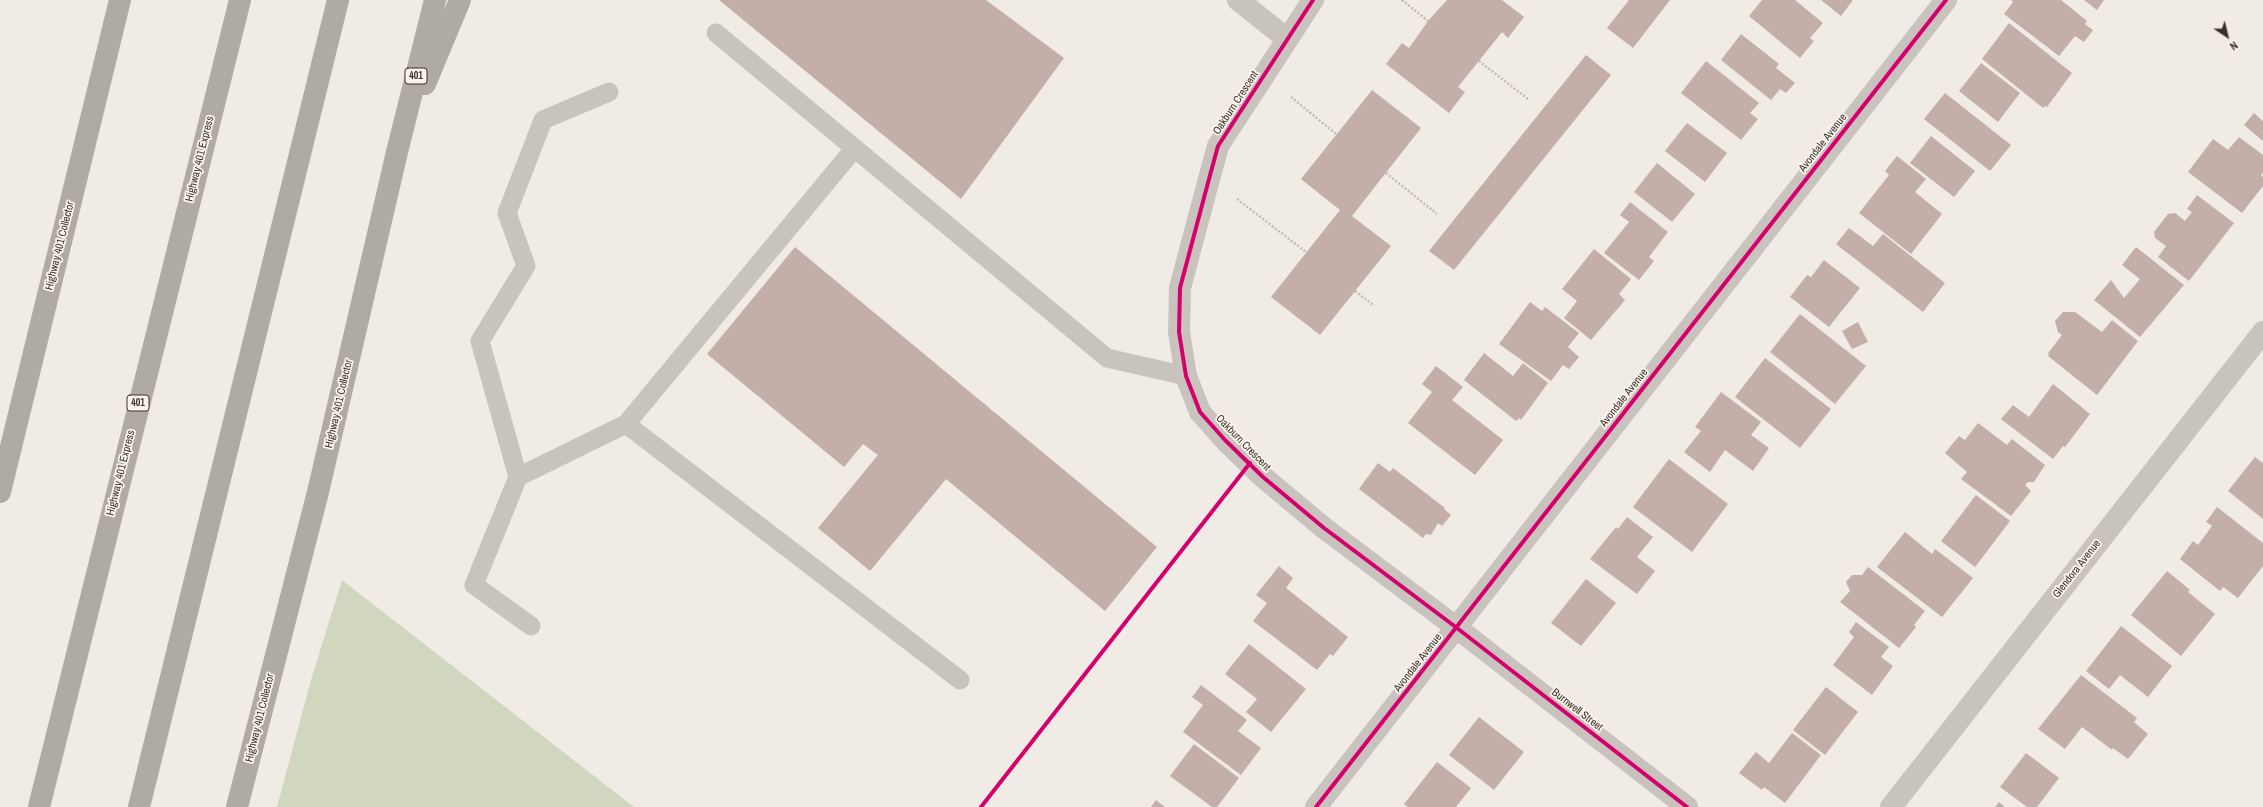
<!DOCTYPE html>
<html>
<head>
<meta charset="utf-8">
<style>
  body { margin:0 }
  #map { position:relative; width:2263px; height:807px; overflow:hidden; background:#f0ebe5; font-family:"Archivo Narrow",sans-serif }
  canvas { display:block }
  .north { position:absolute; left:2207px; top:16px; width:40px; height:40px; -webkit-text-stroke:3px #fbf5ee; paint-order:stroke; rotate:145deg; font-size:11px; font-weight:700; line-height:16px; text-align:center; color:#3b302b }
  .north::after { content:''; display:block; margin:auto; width:14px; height:18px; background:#3b302b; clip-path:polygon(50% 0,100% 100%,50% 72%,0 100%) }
</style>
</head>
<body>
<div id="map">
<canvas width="2263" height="807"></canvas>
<div class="north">N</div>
</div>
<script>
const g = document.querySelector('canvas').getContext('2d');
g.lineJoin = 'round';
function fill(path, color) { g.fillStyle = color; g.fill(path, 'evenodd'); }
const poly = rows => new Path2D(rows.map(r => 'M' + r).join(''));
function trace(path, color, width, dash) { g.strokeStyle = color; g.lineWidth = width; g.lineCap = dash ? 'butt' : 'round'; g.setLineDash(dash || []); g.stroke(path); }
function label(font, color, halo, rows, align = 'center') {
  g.font = font + ' "Archivo Narrow",sans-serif'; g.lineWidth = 3.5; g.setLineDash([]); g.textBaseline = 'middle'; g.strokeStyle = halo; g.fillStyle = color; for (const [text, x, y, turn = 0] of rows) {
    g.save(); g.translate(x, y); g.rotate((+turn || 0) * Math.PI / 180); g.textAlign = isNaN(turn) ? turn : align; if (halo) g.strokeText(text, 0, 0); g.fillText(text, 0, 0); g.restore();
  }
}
const green = poly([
  [342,580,360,594,634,807,277,807,311,680]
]);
const building = poly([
  [719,0,986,0,1064,58,961,199],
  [1447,0,1502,0,1524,17,1508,38,1502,32,1458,87,1465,92,1449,113,1386,64,1402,43,1409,48,1428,21],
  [1629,0,1670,0,1633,48,1607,28],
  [1762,0,1795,0,1823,23,1810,38,1814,41,1800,58,1749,16],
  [1821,0,1853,0,1841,16],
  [2011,0,2061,0,2087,21,2085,24,2093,30,2084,42,2075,36,2059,56,2004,14,2013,2],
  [2084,0,2104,0,2097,10],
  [2009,23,2072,73,2047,107,2045,106,2043,108,1982,59],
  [1741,34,1779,64,1776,68,1795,83,1786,93,1780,89,1771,100,1721,60],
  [1586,55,1611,75,1454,270,1429,251],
  [1706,61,1759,103,1750,113,1758,119,1741,140,1681,93],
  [1981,63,2020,93,1998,122,1959,91],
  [1372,90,1421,128,1352,216,1391,246,1320,335,1271,297,1340,210,1301,179],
  [1945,93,2011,145,1990,171,1924,119],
  [2254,113,2263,121,2263,141,2244,125],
  [1687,123,1727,153,1705,182,1665,151],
  [1931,136,1975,171,1954,197,1910,163],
  [2239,137,2263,155,2263,173,2261,175,2263,177,2263,186,2242,213,2188,172,2213,139,2228,150],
  [1897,156,1926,179,1915,192,1942,214,1911,254,1859,213,1889,175,1885,171],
  [1657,163,1695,194,1672,222,1634,192],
  [2197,195,2234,223,2189,281,2158,257,2166,246,2155,238,2154,232,2168,214,2175,213,2185,221,2192,212,2187,209],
  [1630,202,1668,232,1649,257,1654,261,1639,280,1604,253,1629,222,1620,215],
  [1849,228,1873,246,1883,234,1945,283,1923,312,1836,244],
  [795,247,1157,547,1105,611,946,479,870,571,818,528,878,455,863,444,844,467,707,354],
  [2136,247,2184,285,2140,337,2094,300,2111,280,2124,298,2140,279,2122,265],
  [1594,249,1631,279,1619,294,1625,300,1591,340,1564,318,1577,301,1562,289],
  [1824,260,1860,288,1829,327,1790,297,1807,275,1811,277],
  [1530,302,1542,311,1545,307,1579,333,1568,347,1579,357,1569,369,1563,365,1551,381,1499,344],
  [2063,312,2075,312,2102,332,2112,320,2138,341,2097,395,2048,356,2049,354,2048,353,2062,335,2058,332,2055,321],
  [1800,314,1866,366,1835,404,1770,352],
  [1858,322,1868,342,1852,349,1842,331],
  [1484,353,1513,376,1523,363,1548,383,1521,420,1519,418,1516,421,1464,380],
  [1765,358,1831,409,1800,448,1735,397],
  [1436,366,1463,387,1452,400,1503,440,1475,475,1408,423,1432,392,1422,384],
  [2053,384,2090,414,2065,447,2063,446,2053,459,2001,419,2013,405,2029,417],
  [1721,392,1761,422,1751,435,1769,448,1753,471,1725,450,1710,472,1684,452,1701,431,1695,427],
  [1978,423,2007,445,2012,439,2045,465,2034,482,2028,482,2025,485,2031,491,2011,516,1961,479,1967,472,1945,453,1959,436,1965,440],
  [2255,457,2263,463,2263,519,2228,491],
  [1669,459,1728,504,1692,552,1633,507],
  [1378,463,1390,472,1393,468,1445,508,1444,509,1451,515,1442,526,1438,523,1431,535,1426,534,1423,538,1359,489],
  [1976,495,2010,521,1975,567,1941,541],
  [2217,507,2263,543,2263,566,2238,598,2223,587,2220,591,2180,559,2193,541,2198,545,2212,526,2206,522],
  [1627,517,1653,537,1637,557,1655,571,1637,594,1590,559,1616,527,1618,529],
  [1905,532,1932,554,1935,549,1973,578,1942,617,1877,567],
  [1279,566,1293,578,1286,588,1348,637,1333,656,1330,654,1317,670,1253,621,1267,603,1256,595],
  [1868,567,1925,611,1914,625,1916,627,1899,648,1840,602,1850,591,1846,582,1852,575,1862,575],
  [2167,571,2190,590,2188,592,2215,614,2181,656,2131,615],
  [1586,579,1616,603,1581,646,1551,623],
  [1856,622,1889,647,1881,657,1893,666,1872,695,1833,665,1854,637,1849,632],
  [2121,626,2172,666,2148,697,2120,675,2109,689,2086,671],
  [1249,644,1306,689,1271,732,1246,712,1257,699,1225,674],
  [2081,675,2137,718,2134,722,2148,734,2128,759,2113,748,2112,750,2082,727,2065,749,2038,729],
  [1201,685,1247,720,1238,731,1261,748,1241,775,1183,732,1203,705,1192,697],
  [1826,687,1858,712,1825,755,1793,730],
  [1479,717,1524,752,1494,790,1449,755],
  [1792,733,1821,755,1785,803,1764,787,1762,790,1739,773,1756,752,1769,763],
  [1194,744,1239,778,1217,807,1212,807,1170,776],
  [2026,753,2059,778,2037,807,2027,807,2000,787],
  [1437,762,1471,788,1456,807,1408,807,1404,804],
  [1156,800,1165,807,1151,807],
  [1999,802,2005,807,1995,807]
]);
const path = poly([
  [1402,0,1428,21],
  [1479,61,1528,99],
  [1291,97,1336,134],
  [1386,173,1437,214],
  [1237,199,1306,252],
  [1355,291,1373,305]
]);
const service = poly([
  [716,33,1107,358,1186,376],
  [609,92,543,120,507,213,526,266,480,341,518,477,626,424,854,149],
  [626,424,960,680],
  [518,477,474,585,531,626]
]);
const minor = poly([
  [1238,0,1287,39],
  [1313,0,1218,146,1209,179,1180,288,1179,332,1186,376,1200,412,1225,440,1263,477,1324,528,1457,628,1687,807],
  [1316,807,1946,0],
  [1891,807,2263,332]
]);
const motorway = poly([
  [425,84,460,0],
  [0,492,120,0],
  [39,807,240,0],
  [139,807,338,0],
  [237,807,318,492,397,152,435,0]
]);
const cycleway = poly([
  [1313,0,1218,146,1209,179,1180,288,1179,332,1186,376,1200,412,1225,440,1263,477,1324,528,1457,628,1687,807],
  [981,807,1250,463],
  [1316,807,1946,0]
]);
const shields = [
  [416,76,22],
  [138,403,22]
];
const shieldNames = [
  ["401",416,76],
  ["401",138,403]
];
const streetNames = [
  ["Oakburn Crescent",1236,103,-57],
  ["Avondale Avenue",1823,143,-52],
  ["Highway 401 Express",200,159,-76],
  ["Highway 401 Collector",60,246,-76],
  ["Avondale Avenue",1624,398,-52],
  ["Highway 401 Collector",339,404,-77],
  ["Oakburn Crescent",1243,443,46],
  ["Highway 401 Express",121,473,-76],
  ["Glendora Avenue",2077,569,-52],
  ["Avondale Avenue",1418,663,-52],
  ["Burnwell Street",1577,710,38],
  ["Highway 401 Collector",260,718,-76]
];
fill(green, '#d1d6bf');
fill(building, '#c3afa7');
trace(path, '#c2bbb6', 2.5, [2, 2]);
trace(service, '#c9c3be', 19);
trace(minor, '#c9c3be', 22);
trace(motorway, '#afaaa4', 22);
trace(cycleway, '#d6006c', 4);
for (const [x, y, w] of shields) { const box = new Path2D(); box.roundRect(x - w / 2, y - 8, w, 16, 3); g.fillStyle = '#fbf5ee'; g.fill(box); trace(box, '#3b302b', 1); }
label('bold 10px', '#3b302b', null, shieldNames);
label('11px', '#3b302b', '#fbf5ee', streetNames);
</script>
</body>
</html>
